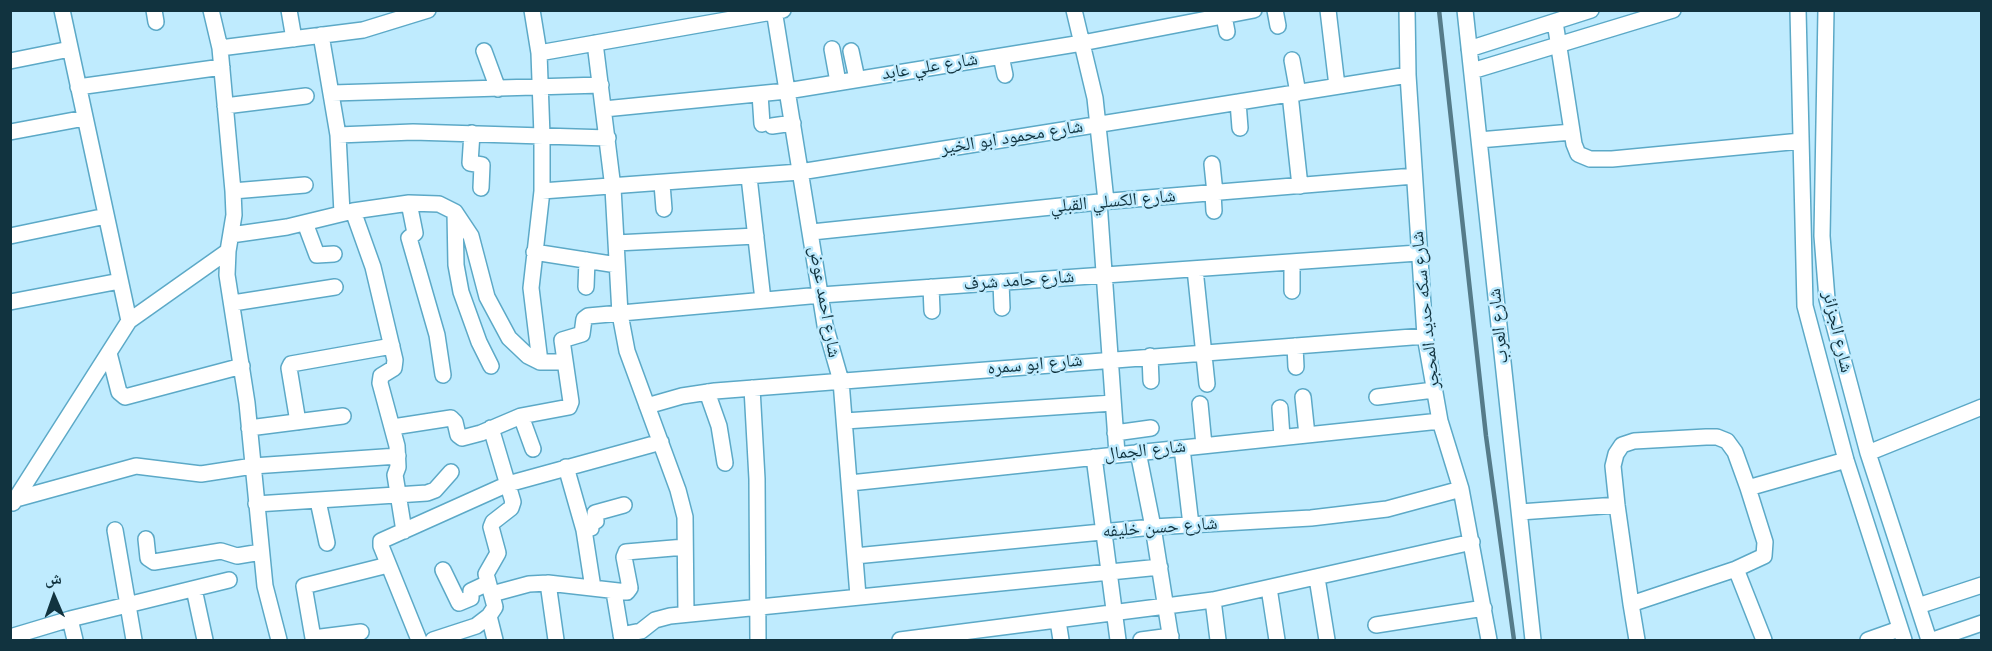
<!DOCTYPE html>
<html>
<head>
<meta charset="utf-8">
<style>
  body { margin:0 }
  #map { position:relative; width:1992px; height:651px; overflow:hidden; background:#bfebfe; font-family:"DM Sans","Noto Naskh Arabic",sans-serif }
  canvas { display:block }
  .frame { position:absolute; inset:0; border:12px solid #11333f; pointer-events:none }
  .north { position:absolute; left:24px; top:567px; width:60px; height:60px; -webkit-text-stroke:4px #bfebfe; paint-order:stroke; rotate:358deg; font-size:16px; font-weight:700; line-height:24px; text-align:center; color:#11333f }
  .north::after { content:''; display:block; margin:auto; width:21px; height:27px; background:#11333f; clip-path:polygon(50% 0,100% 100%,50% 72%,0 100%) }
</style>
</head>
<body>
<div id="map">
<canvas width="1992" height="651"></canvas>
<div class="frame"></div>
<div class="north">ش</div>
</div>
<script>
const g = document.querySelector('canvas').getContext('2d');
g.lineJoin = 'round';
const poly = rows => new Path2D(rows.map(r => 'M' + r).join(''));
function trace(path, color, width, dash) { g.strokeStyle = color; g.lineWidth = width; g.lineCap = dash ? 'butt' : 'round'; g.setLineDash(dash || []); g.stroke(path); }
function label(font, color, halo, rows, align = 'center') {
  g.font = font + ' "DM Sans","Noto Naskh Arabic",sans-serif'; g.lineWidth = 5; g.setLineDash([]); g.textBaseline = 'middle'; g.strokeStyle = halo; g.fillStyle = color; for (const [text, x, y, turn = 0] of rows) {
    g.save(); g.translate(x, y); g.rotate((+turn || 0) * Math.PI / 180); g.textAlign = isNaN(turn) ? turn : align; if (halo) g.strokeText(text, 0, 0); g.fillText(text, 0, 0); g.restore();
  }
}
const minor = poly([
  [62,10,129,321],
  [154,10,156,22],
  [211,10,220,48,233,191,234,215,228,251,227,275,247,403,265,586,279,640],
  [289,10,294,39],
  [532,10,539,53,542,136,542,191,531,288,540,362],
  [774,10,825,325,841,381,858,596],
  [1074,10,1095,98,1106,201],
  [1275,10,1278,26],
  [1328,10,1337,86],
  [1407,10,1408,75,1425,336,1440,421,1461,489,1489,640],
  [1465,10,1533,640],
  [1798,10,1805,306,1846,460,1904,640],
  [1826,10,1822,236,1827,299,1868,453,1929,640],
  [1224,16,1227,32],
  [1555,22,1574,144,1578,154,1590,159,1612,159,1801,141],
  [321,35,338,135,342,213],
  [595,43,613,188,620,314,627,351,678,490,685,517,686,614],
  [220,48,363,30,428,10],
  [832,49,838,82],
  [1469,49,1591,10],
  [484,51,498,89],
  [851,51,857,79],
  [539,53,783,10],
  [1001,56,1005,75],
  [1292,60,1298,93],
  [10,61,70,49],
  [1472,71,1673,10],
  [78,87,222,67],
  [332,93,601,85],
  [760,94,762,124],
  [1290,94,1300,186],
  [1238,102,1240,128],
  [225,106,306,96],
  [604,109,787,91,1082,43,1254,10],
  [772,126,793,123],
  [10,132,85,118],
  [472,133,470,163,482,165,481,188],
  [338,135,413,132,608,138],
  [1479,140,1572,132],
  [1212,164,1215,193],
  [749,177,763,300],
  [662,184,664,209],
  [233,191,305,185],
  [542,191,800,172,1408,75],
  [1213,193,1214,211],
  [1099,202,1117,454],
  [409,203,415,233,409,238,437,335,443,375],
  [353,211,373,267,395,360,394,368,381,376,380,383,397,446,398,467,395,475,404,531],
  [455,212,456,265,461,292,479,342,491,366],
  [305,223,317,255,334,254],
  [812,232,1099,202,1414,176],
  [231,235,287,227,353,211,409,203,439,204,455,212,471,236,487,297,509,338,528,356,540,362,564,362],
  [10,236,106,216],
  [616,243,756,236],
  [534,252,617,265],
  [1195,269,1207,384],
  [1001,282,1002,308],
  [586,287,587,260],
  [931,287,932,311],
  [1292,291,1292,262],
  [10,302,120,281],
  [233,303,335,287],
  [1295,346,1296,367],
  [109,353,119,392,125,397,242,366],
  [1150,356,1151,381],
  [752,388,757,479,758,640],
  [707,392,719,426,725,463],
  [1303,397,1307,435],
  [1377,397,1434,390],
  [1200,404,1204,445],
  [647,406,682,396,715,391,1425,336],
  [1280,408,1282,437],
  [521,416,533,449],
  [845,421,1113,403],
  [298,422,289,368,291,364,392,346],
  [393,427,451,418,455,422,458,435,462,438,481,433,521,416,569,407,571,402,562,340,582,334,584,319,588,316,821,295,1418,253],
  [249,428,343,416],
  [1115,433,1151,428],
  [1182,448,1191,525],
  [1138,452,1153,527,1171,640],
  [1868,453,1982,407],
  [1094,457,1118,640],
  [566,467,584,530,593,588],
  [850,483,1440,421],
  [1748,488,1846,460],
  [16,499,136,466,201,474,253,466,398,456],
  [318,501,327,543],
  [13,503,129,321,228,251],
  [256,504,427,493,435,490,451,472],
  [1520,512,1617,505],
  [115,530,134,640],
  [584,530,591,528,591,523,596,521,595,513,624,505],
  [146,539,148,558,154,562,221,551,237,556,261,552],
  [855,556,1153,527,1311,518,1387,509,1461,489],
  [1736,569,1764,640],
  [443,570,459,603,471,598,471,591,488,583],
  [1317,578,1327,640],
  [548,583,556,640],
  [1269,588,1277,640],
  [194,589,205,640],
  [614,592,622,640],
  [492,594,529,584,548,583,627,592,630,588,624,557,626,552,685,547],
  [1213,600,1218,640],
  [1631,604,1736,569,1764,556,1765,542,1748,488,1735,452,1727,441,1717,437,1706,437,1634,441,1622,445,1616,454,1613,466,1617,505,1631,604,1637,640],
  [1918,606,1982,585],
  [489,616,495,640],
  [70,619,75,640],
  [1058,621,1061,640],
  [1376,625,1484,608],
  [361,632,313,638,304,586,388,565],
  [621,635,641,631,655,620,670,616,1160,567],
  [10,637,70,619,229,580],
  [419,640,381,546,381,541,508,484,661,442],
  [433,640,476,626,489,616,495,607,486,574,498,553,491,527,493,522,511,508,513,502,491,428],
  [900,640,1213,600,1472,542],
  [1141,640,1171,636],
  [1868,640,1899,629],
  [1933,640,1982,623]
]);
const rail = poly([
  [1439,10,1486,436,1514,640]
]);
const streetNames = [
  ["شارع علي عابد",930,67,-9],
  ["شارع محمود ابو الخير",1012,138,-9],
  ["شارع الكسلي القبلي",1113,202,-5],
  ["شارع حامد شرف",1019,281,-4],
  ["شارع احمد عوض",824,302,80],
  ["شارع سكه حديد المحجر",1426,310,-96],
  ["شارع العرب",1499,326,-96],
  ["شارع الجزائر",1837,332,77],
  ["شارع ابو سمره",1035,365,-5],
  ["شارع الجمال",1145,451,-6],
  ["شارع حسن خليفه",1160,528,-4]
];
trace(minor, '#5ca9c7', 18);
trace(minor, '#fff', 15);
trace(rail, '#557b89', 4.5);
label('18px', '#11333f', '#bfebfe', streetNames);
</script>
</body>
</html>
